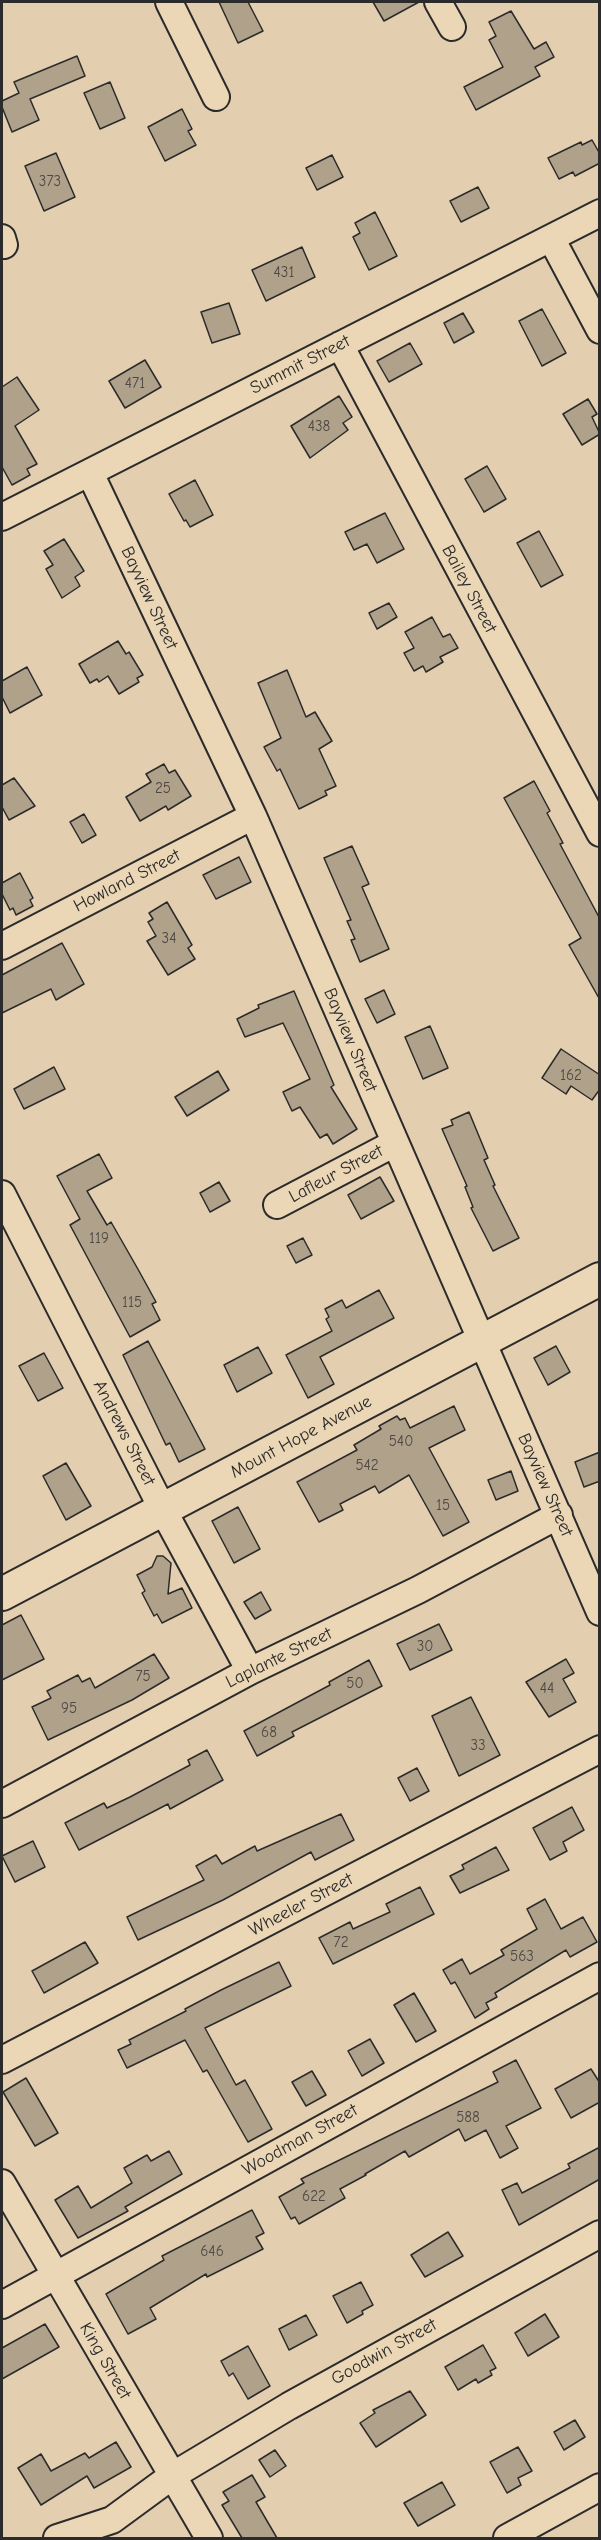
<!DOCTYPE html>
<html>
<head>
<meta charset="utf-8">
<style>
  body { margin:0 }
  #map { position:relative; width:601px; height:2540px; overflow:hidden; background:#e3cfaf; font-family:"Comic Neue",sans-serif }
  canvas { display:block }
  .frame { position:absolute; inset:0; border:3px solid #2b2b2b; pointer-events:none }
</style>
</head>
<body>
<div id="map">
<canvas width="601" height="2540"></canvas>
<div class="frame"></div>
</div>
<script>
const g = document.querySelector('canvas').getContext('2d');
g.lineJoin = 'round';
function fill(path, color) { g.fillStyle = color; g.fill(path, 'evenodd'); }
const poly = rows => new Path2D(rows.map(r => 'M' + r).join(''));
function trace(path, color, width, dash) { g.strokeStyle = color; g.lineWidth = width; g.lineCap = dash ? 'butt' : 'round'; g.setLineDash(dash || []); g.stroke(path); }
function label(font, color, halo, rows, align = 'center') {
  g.font = font + ' "Comic Neue",sans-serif'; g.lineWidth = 4.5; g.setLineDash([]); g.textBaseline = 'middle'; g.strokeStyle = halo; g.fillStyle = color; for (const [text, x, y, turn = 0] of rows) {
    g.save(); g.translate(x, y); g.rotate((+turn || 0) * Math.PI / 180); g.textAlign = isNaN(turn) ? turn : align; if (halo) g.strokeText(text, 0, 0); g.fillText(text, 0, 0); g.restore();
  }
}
const building = poly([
  [219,2,248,2,263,31,238,43,219,2],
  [373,2,419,2,384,21,373,2],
  [511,11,534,49,546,42,554,57,535,67,540,76,476,110,464,87,503,67,489,40,496,36,489,22,511,11],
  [77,56,85,76,30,99,39,120,12,132,2,107,2,101,19,93,14,82,77,56],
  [110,82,125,118,100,129,84,93,110,82],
  [182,109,192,129,188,131,196,145,165,161,148,127,182,109],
  [592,140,600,154,600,163,575,176,573,172,559,179,548,158,581,142,582,145,592,140],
  [56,153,75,197,44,211,25,166,56,153],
  [332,155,343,177,317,190,306,168,332,155],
  [478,187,489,208,461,222,450,201,478,187],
  [375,212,397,256,369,270,353,237,360,233,355,223,375,212],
  [302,247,315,277,266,301,252,270,302,247],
  [229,303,240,334,212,343,201,312,229,303],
  [542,309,566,353,542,366,519,321,542,309],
  [463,313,474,332,454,343,444,323,463,313],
  [410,343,422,364,389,382,377,361,410,343],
  [145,360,161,387,125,408,109,381,145,360],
  [17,377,39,410,15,426,37,464,27,469,30,475,12,485,2,467,2,387,17,377],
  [339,396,352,417,343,423,348,430,310,458,291,426,339,396],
  [588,399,597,414,592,417,600,434,582,445,563,414,588,399],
  [487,466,506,499,484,512,465,479,487,466],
  [195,480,213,515,190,527,186,520,184,521,169,494,195,480],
  [385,513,404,549,377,563,367,544,354,550,345,532,385,513],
  [539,531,563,575,541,587,517,543,539,531],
  [64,539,84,571,75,577,80,586,62,598,46,569,53,565,44,551,64,539],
  [389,603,397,617,377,629,369,613,389,603],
  [432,617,443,637,450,634,458,648,440,657,443,662,426,672,423,666,414,671,404,653,414,648,405,632,432,617],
  [118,641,126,654,129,652,143,675,137,678,139,682,119,694,108,676,99,682,97,679,90,683,79,664,118,641],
  [27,667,42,695,10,713,2,697,2,681,27,667],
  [287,670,306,717,315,712,332,741,319,749,336,786,325,791,327,795,299,809,280,769,277,771,264,747,281,738,258,683,287,670],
  [164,764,169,773,175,770,191,796,168,810,166,806,140,821,126,797,151,782,146,774,164,764],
  [14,778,35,806,9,820,2,807,2,785,14,778],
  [534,781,550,811,547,813,563,843,560,844,600,919,600,1000,569,945,581,938,504,798,534,781],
  [84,814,96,835,82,843,70,822,84,814],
  [352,846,369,884,362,887,389,949,360,962,351,940,355,939,347,921,351,920,324,858,352,846],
  [239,857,251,882,216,899,203,875,239,857],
  [20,873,33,898,30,900,33,906,16,915,13,908,10,910,2,894,2,883,20,873],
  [167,902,192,945,188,948,195,959,168,975,147,941,156,936,148,922,153,919,149,913,167,902],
  [62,943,84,984,56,1000,51,989,2,1013,2,975,62,943],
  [384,990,395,1014,377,1023,365,999,384,990],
  [294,991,334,1085,331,1087,357,1129,333,1144,327,1134,320,1138,300,1107,292,1111,283,1092,310,1079,283,1023,245,1037,237,1019,259,1008,258,1005,294,991],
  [430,1026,448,1068,423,1079,405,1037,430,1026],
  [561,1049,600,1075,600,1089,592,1100,571,1086,566,1094,542,1078,561,1049],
  [54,1067,65,1089,24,1109,14,1089,54,1067],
  [218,1071,229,1090,187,1116,175,1097,218,1071],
  [469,1112,488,1158,484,1160,495,1185,493,1186,519,1238,493,1251,471,1208,473,1207,465,1187,467,1186,442,1129,453,1125,451,1120,469,1112],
  [99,1154,112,1178,87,1191,107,1225,111,1222,139,1271,156,1302,152,1304,160,1320,130,1337,70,1225,80,1219,57,1176,99,1154],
  [380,1177,394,1201,361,1219,348,1195,380,1177],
  [219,1182,230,1201,210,1212,200,1193,219,1182],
  [303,1238,312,1255,296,1263,287,1246,303,1238],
  [379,1290,394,1318,320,1357,334,1384,308,1398,286,1355,332,1331,326,1319,329,1317,325,1309,342,1300,346,1308,379,1290],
  [148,1341,205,1449,179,1462,170,1443,166,1445,123,1355,148,1341],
  [556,1346,570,1372,548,1385,534,1358,556,1346],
  [258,1347,272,1373,237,1392,224,1365,258,1347],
  [44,1353,63,1388,38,1401,19,1366,44,1353],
  [454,1406,465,1430,429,1448,469,1522,443,1536,409,1475,379,1493,375,1486,340,1504,343,1510,319,1522,297,1482,357,1450,354,1445,381,1429,379,1426,397,1416,400,1420,405,1418,410,1428,454,1406],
  [600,1452,600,1481,584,1487,575,1462,600,1452],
  [66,1463,91,1506,66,1520,43,1476,66,1463],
  [511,1471,518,1491,496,1500,488,1480,511,1471],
  [238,1507,260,1549,234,1563,212,1521,238,1507],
  [157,1556,163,1556,171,1563,168,1594,182,1588,192,1608,162,1623,157,1614,154,1616,142,1593,145,1591,137,1575,152,1567,157,1556],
  [261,1592,271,1610,255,1619,244,1602,261,1592],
  [21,1615,44,1659,2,1680,2,1625,21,1615],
  [439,1624,452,1650,410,1670,397,1644,439,1624],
  [154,1654,169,1678,132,1700,48,1740,32,1707,51,1698,47,1691,78,1675,82,1682,90,1678,95,1688,154,1654],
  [566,1659,574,1673,563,1679,576,1702,549,1717,526,1682,566,1659],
  [369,1660,382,1686,292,1732,294,1736,257,1756,244,1731,330,1685,329,1682,369,1660],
  [471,1697,500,1755,459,1776,432,1716,471,1697],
  [207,1750,223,1780,170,1809,168,1804,79,1850,65,1823,104,1803,107,1808,130,1797,190,1765,188,1760,207,1750],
  [417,1768,429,1791,410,1801,398,1778,417,1768],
  [572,1807,584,1830,563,1842,567,1851,550,1860,533,1828,572,1807],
  [341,1814,354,1840,315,1860,311,1852,223,1900,138,1940,127,1917,204,1880,196,1866,216,1855,222,1864,255,1846,257,1851,341,1814],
  [33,1841,45,1867,15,1882,2,1856,33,1841],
  [496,1847,509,1870,460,1893,450,1876,464,1869,462,1865,496,1847],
  [420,1887,434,1914,333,1964,319,1938,350,1922,353,1929,390,1912,386,1904,420,1887],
  [545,1899,561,1929,583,1917,597,1942,570,1957,566,1950,495,1993,497,1997,486,2003,489,2009,475,2018,455,1982,451,1984,443,1970,462,1959,470,1974,504,1955,501,1950,537,1929,527,1909,545,1899],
  [85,1942,98,1963,44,1993,32,1971,85,1942],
  [279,1962,291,1986,205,2028,236,2085,245,2080,272,2129,248,2142,207,2070,203,2072,185,2040,127,2068,118,2050,131,2044,129,2040,186,2011,185,2009,221,1990,279,1962],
  [414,1993,436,2031,416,2042,394,2005,414,1993],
  [370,2039,384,2063,362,2076,348,2051,370,2039],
  [516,2060,541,2108,506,2126,518,2148,500,2158,486,2130,465,2141,459,2129,409,2157,405,2151,365,2174,366,2175,340,2189,345,2198,299,2224,295,2217,291,2219,279,2197,304,2183,301,2179,498,2082,493,2072,516,2060],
  [591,2069,600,2083,600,2102,571,2118,555,2089,591,2069],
  [312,2071,326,2095,306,2106,292,2082,312,2071],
  [26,2078,58,2133,35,2146,3,2092,26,2078],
  [600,2147,600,2179,519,2225,502,2190,517,2183,522,2193,570,2168,568,2164,600,2147],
  [169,2151,182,2174,125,2207,128,2211,78,2238,55,2200,78,2186,91,2208,132,2183,124,2168,147,2155,151,2161,169,2151],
  [252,2210,264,2233,256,2237,263,2249,207,2277,206,2274,150,2308,156,2319,128,2334,106,2294,164,2260,162,2256,252,2210],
  [448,2232,463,2256,425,2277,411,2255,448,2232],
  [361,2282,373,2305,362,2311,363,2314,347,2323,333,2296,361,2282],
  [545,2314,559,2337,528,2356,515,2333,545,2314],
  [306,2315,317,2335,289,2350,279,2329,306,2315],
  [45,2324,59,2347,2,2379,2,2348,45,2324],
  [483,2345,496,2368,490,2371,492,2375,478,2383,476,2379,458,2390,445,2367,483,2345],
  [248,2346,270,2386,248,2399,233,2373,229,2376,221,2361,248,2346],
  [410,2391,426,2415,376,2447,360,2423,375,2413,373,2410,410,2391],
  [575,2420,585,2437,564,2450,554,2432,575,2420],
  [116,2442,131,2467,94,2488,87,2476,41,2505,18,2468,41,2454,51,2471,85,2453,89,2458,116,2442],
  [518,2447,532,2471,518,2478,521,2485,507,2493,490,2462,518,2447],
  [275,2450,286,2466,270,2477,259,2460,275,2450],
  [252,2475,265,2497,256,2502,277,2538,242,2538,222,2505,229,2501,223,2492,252,2475],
  [442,2482,455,2505,418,2526,404,2503,442,2482]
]);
const minor = poly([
  [169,2,216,97],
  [438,2,452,27],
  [2,238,4,245],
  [551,238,600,330],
  [340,345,600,833],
  [90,473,253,816,600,1612],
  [2,517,600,213],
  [2,946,253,816],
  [2,1194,163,1510,250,1671],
  [277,1205,395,1143],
  [2,1804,250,1671,418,1590,559,1515],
  [2,2060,600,1749],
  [2,2183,209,2538],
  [2,2305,600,1976],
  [57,2538,112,2520,172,2476,289,2406,600,2234],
  [507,2538,600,2487]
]);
const major = poly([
  [2,1594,600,1279]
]);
const numberNames = [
  ["373",50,182],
  ["431",284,273],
  ["471",135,384],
  ["438",319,427],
  ["25",163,789],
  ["34",169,939],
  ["162",571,1076],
  ["119",99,1239],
  ["115",132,1303],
  ["540",401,1442],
  ["542",367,1466],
  ["15",443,1506],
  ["30",425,1647],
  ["75",143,1677],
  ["50",355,1684],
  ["44",547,1689],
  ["95",69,1709],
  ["68",269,1733],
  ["33",478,1746],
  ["72",341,1943],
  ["563",522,1957],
  ["588",468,2118],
  ["622",314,2197],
  ["646",212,2252]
];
const streetNames = [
  ["Summit Street",300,365,-27],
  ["Bailey Street",469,589,62],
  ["Bayview Street",149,598,65],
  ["Howland Street",127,881,-27],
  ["Bayview Street",350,1040,67],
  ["Lafleur Street",336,1174,-28],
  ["Andrews Street",124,1433,63],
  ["Mount Hope Avenue",301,1437,-28],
  ["Bayview Street",545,1485,66],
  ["Laplante Street",279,1658,-26],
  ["Wheeler Street",301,1905,-28],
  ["Woodman Street",300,2140,-29],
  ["Goodwin Street",384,2352,-29],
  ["King Street",105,2361,60]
];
fill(building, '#b0a18a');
trace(building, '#2b2b2b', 1.5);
trace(minor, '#2b2b2b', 30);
trace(major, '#2b2b2b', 36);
trace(minor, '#ebd6b5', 26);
trace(major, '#ebd6b5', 32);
label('15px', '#4c4843', null, numberNames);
label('18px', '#2b2b2b', '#ebd6b5', streetNames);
</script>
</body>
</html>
